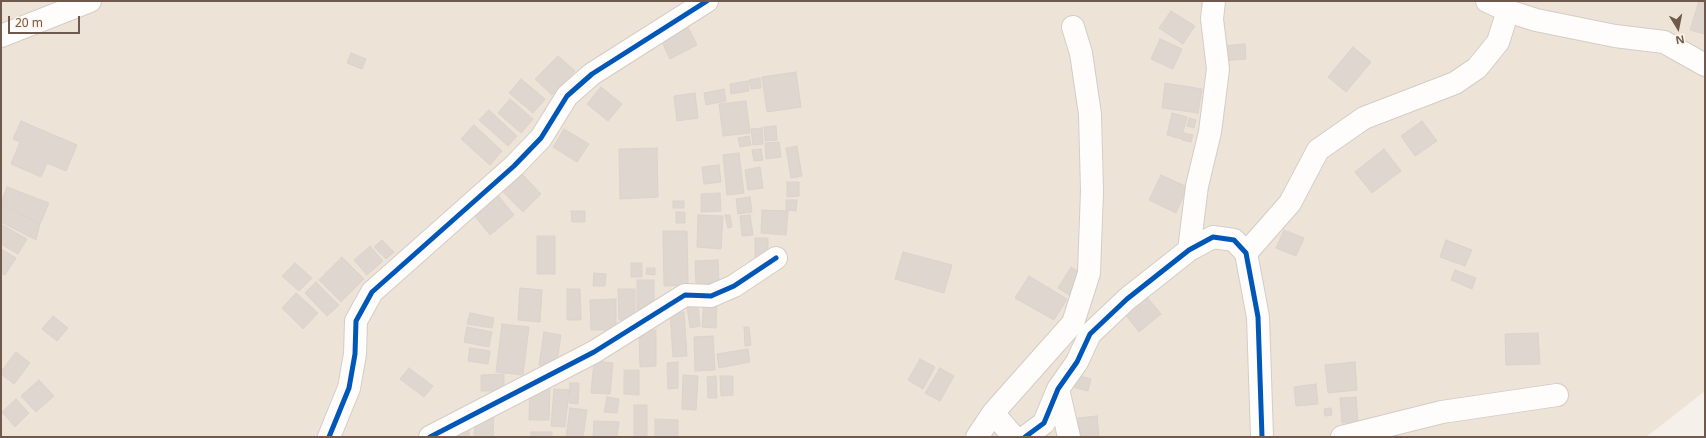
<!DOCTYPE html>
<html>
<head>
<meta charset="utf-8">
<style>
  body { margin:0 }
  #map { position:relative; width:1706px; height:438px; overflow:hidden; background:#f5f0e9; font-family:"Noto Sans",sans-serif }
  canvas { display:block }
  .frame { position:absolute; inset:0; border:2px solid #6f594c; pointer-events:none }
  .north { position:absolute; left:1658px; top:8px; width:40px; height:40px; -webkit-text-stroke:3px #fdf5e9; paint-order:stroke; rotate:170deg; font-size:11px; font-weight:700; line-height:16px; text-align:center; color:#6f594c }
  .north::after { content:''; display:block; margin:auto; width:14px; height:18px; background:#6f594c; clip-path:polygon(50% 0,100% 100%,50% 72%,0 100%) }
  .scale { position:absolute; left:8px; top:16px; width:72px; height:18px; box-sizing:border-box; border:2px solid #6f594c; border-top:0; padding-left:5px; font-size:12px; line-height:14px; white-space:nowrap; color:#6f594c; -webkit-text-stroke:3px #fdf5e9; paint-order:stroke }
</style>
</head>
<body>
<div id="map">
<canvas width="1706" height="438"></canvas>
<div class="frame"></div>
<div class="north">N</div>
<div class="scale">20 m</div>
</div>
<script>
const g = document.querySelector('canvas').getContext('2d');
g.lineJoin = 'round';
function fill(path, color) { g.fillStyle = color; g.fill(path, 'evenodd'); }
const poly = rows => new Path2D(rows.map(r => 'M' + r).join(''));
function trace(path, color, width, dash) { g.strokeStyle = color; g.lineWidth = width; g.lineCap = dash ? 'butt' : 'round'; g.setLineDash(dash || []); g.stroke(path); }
const residential = poly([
  [1,1,1705,1,1705,391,1646,437,1,437]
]);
const building = poly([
  [1699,1,1705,1,1705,34,1690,30,1699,1],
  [1171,11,1195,26,1183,44,1159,28,1171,11],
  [688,27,697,45,670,59,661,40,688,27],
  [1160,39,1182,49,1173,69,1151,59,1160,39],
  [1245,44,1246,59,1222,61,1221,46,1245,44],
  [1353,47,1371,62,1346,92,1328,77,1353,47],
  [351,53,366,59,362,69,347,63,351,53],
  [558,56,575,71,552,95,535,79,558,56],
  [796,72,801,107,767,112,762,77,796,72],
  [760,78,761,88,751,89,749,80,760,78],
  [521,79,545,99,533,113,509,93,521,79],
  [748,81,749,91,731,94,730,84,748,81],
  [1165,83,1202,89,1198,113,1162,108,1165,83],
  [601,87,622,104,608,121,587,104,601,87],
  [724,89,726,101,706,105,704,93,724,89],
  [695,93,698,118,677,121,674,96,695,93],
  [510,99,533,119,521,133,498,113,510,99],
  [746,101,750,133,723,136,719,104,746,101],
  [489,110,517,136,508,146,479,120,489,110],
  [1172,113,1187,117,1181,139,1167,135,1172,113],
  [1189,118,1196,120,1194,128,1187,126,1189,118],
  [21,121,77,145,66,171,47,163,41,177,11,164,20,142,13,139,21,121],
  [1422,121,1437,141,1415,156,1401,136,1422,121],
  [474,125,502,151,490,165,461,139,474,125],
  [776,126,777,140,765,141,764,127,776,126],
  [762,128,763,144,753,145,751,129,762,128],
  [564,129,589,144,577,162,553,147,564,129],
  [1184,133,1193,135,1191,142,1182,140,1184,133],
  [749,136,751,145,740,147,738,138,749,136],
  [779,142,781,157,766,159,765,143,779,142],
  [797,146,802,176,791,178,786,148,797,146],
  [657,148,658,197,620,199,619,149,657,148],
  [761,149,763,160,754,161,752,150,761,149],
  [1384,149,1401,171,1372,193,1355,172,1384,149],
  [739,153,744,193,727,195,723,155,739,153],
  [719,165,721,182,704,184,702,167,719,165],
  [760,167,763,188,748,190,745,170,760,167],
  [520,172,541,194,523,212,501,190,520,172],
  [1161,175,1187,187,1176,213,1149,200,1161,175],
  [787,182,799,182,799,196,787,197,787,182],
  [7,187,49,203,40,224,1,203,7,187],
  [720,193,721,211,701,212,701,194,720,193],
  [497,194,514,215,490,235,473,214,497,194],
  [750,197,752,212,738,214,736,199,750,197],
  [786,200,797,200,796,211,786,210,786,200],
  [673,201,684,201,684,208,673,208,673,201],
  [1,203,40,224,36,240,1,222,1,203],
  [762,210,788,211,786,235,761,233,762,210],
  [571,211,585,211,585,222,572,222,571,211],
  [676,212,685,212,685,223,676,223,676,212],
  [698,215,723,216,721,249,697,247,698,215],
  [725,215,730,215,732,227,728,228,725,215],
  [750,215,753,235,742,236,740,216,750,215],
  [1,224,27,239,18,254,1,244,1,224],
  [1284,230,1304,238,1296,256,1276,248,1284,230],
  [663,231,687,231,688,285,664,286,663,231],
  [537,236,555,236,555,274,537,274,537,236],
  [755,238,768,238,768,258,755,258,755,238],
  [382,240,394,252,386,259,374,247,382,240],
  [1446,240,1472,250,1465,266,1440,257,1446,240],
  [370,246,383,261,367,275,354,260,370,246],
  [1,249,16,258,5,275,1,273,1,249],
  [903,252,952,265,944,293,895,279,903,252],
  [342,257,364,279,341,302,319,280,342,257],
  [718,260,719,284,696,285,695,261,718,260],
  [295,263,312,278,299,291,282,276,295,263],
  [631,263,642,263,642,277,631,277,631,263],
  [1071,267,1085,276,1072,297,1058,288,1071,267],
  [647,268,655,268,655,275,646,274,647,268],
  [1455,270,1476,278,1472,289,1451,280,1455,270],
  [594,273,606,274,605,286,593,286,594,273],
  [1029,276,1067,299,1054,320,1015,298,1029,276],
  [637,280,654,280,654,310,637,310,637,280],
  [316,282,339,305,327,316,305,293,316,282],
  [520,288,542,290,540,322,518,320,520,288],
  [567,289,580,289,581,320,567,320,567,289],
  [618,289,635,289,635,320,619,320,618,289],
  [296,293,318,313,303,329,282,308,296,293],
  [1146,296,1161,314,1139,332,1124,313,1146,296],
  [697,297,700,326,690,328,686,299,697,297],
  [616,299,616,330,591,330,590,300,616,299],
  [704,301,717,302,716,328,702,327,704,301],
  [684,312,687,356,673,357,670,313,684,312],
  [470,313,494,318,492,328,467,324,470,313],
  [53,316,68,328,57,341,42,329,53,316],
  [502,324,529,327,523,375,496,372,502,324],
  [467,327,492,332,489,347,464,342,467,327],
  [744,327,749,327,751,345,745,346,744,327],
  [656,330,656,366,640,367,639,331,656,330],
  [544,332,561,335,556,368,539,365,544,332],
  [1538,333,1540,364,1506,365,1505,334,1538,333],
  [713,336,715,370,695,371,694,337,713,336],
  [470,348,490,351,488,364,468,361,470,348],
  [748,349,750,362,719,368,717,354,748,349],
  [16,352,30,363,14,384,1,374,1,372,16,352],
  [920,359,935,367,923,389,908,380,920,359],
  [594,361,613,363,610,394,591,393,594,361],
  [678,362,678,388,668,389,667,363,678,362],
  [1355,362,1357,390,1328,393,1325,365,1355,362],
  [409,368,433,386,424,397,400,379,409,368],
  [940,368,954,376,940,401,925,393,940,368],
  [624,370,639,370,639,395,624,394,624,370],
  [504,374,504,391,481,391,481,375,504,374],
  [683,375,698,376,696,410,682,409,683,375],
  [1076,375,1091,379,1088,391,1073,387,1076,375],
  [716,376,717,398,708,398,707,377,716,376],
  [720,376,733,376,733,395,721,396,720,376],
  [39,380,54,396,36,412,21,396,39,380],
  [530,380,550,380,549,420,529,420,530,380],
  [570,383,579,383,578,404,569,403,570,383],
  [1316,384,1318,404,1296,406,1294,387,1316,384],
  [554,389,569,390,565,427,551,426,554,389],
  [607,397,619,399,617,413,604,412,607,397],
  [1356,397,1358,422,1342,423,1340,398,1356,397],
  [16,399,29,413,15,427,2,412,16,399],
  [634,405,647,405,647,437,634,437,634,405],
  [570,408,587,410,583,437,566,437,570,408],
  [1331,408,1332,415,1325,416,1324,409,1331,408],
  [476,411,494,412,493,437,474,437,476,411],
  [1097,416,1099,437,1080,437,1078,418,1097,416],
  [655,419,678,420,678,437,655,437,655,419],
  [594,421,619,422,617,437,593,437,594,421],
  [469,429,469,437,450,437,469,429],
  [531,432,552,432,552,437,531,437,531,432]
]);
const minor = poly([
  [1487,1,1508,11,1536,20,1615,36,1664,42,1705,65],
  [1,36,90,1],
  [1189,250,1197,186,1210,132,1218,69,1212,19,1214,1],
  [1246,253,1290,203,1318,150,1364,118,1455,83,1477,68,1498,42,1508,11],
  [1058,389,1069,437],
  [993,413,1014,437],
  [329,437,349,388,355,354,356,321,372,292,514,166,541,138,567,96,592,74,707,1],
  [430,437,594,352,685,295,711,296,734,286,776,258],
  [977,437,993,413,1073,323,1089,273,1092,191,1090,114,1081,53,1073,27],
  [1025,437,1044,423,1058,389,1077,362,1090,334,1127,299,1189,250,1213,237,1234,240,1246,253,1258,317,1262,437],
  [1342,437,1442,412,1557,395]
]);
const cycleway = poly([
  [329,437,349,388,355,354,356,321,372,292,514,166,541,138,567,96,592,74,707,1],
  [430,437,594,352,685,295,711,296,734,286,776,258],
  [1025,437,1044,423,1058,389,1077,362,1090,334,1127,299,1189,250,1213,237,1234,240,1246,253,1258,317,1262,437]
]);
fill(residential, '#eee3d7');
fill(building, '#ded6cf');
trace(building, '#ddd3cc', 1);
trace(minor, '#d3cdc7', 24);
trace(minor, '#fefdfc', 22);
trace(cycleway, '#0057b8', 5);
</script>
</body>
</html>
